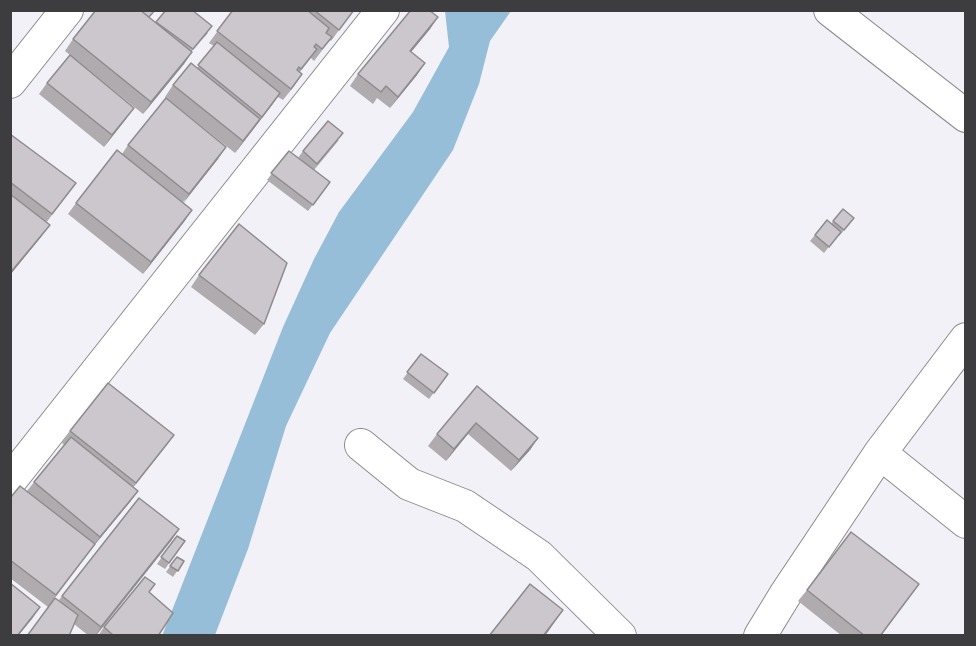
<!DOCTYPE html>
<html>
<head>
<meta charset="utf-8">
<style>
  body { margin:0 }
  #map { position:relative; width:976px; height:646px; overflow:hidden; background:#f2f1f7; font-family:Figtree,sans-serif }
  canvas { display:block }
  .frame { position:absolute; inset:0; border:12px solid #3d3d3f; pointer-events:none }
</style>
</head>
<body>
<div id="map">
<canvas width="976" height="646"></canvas>
<div class="frame"></div>
</div>
<script>
const g = document.querySelector('canvas').getContext('2d');
g.lineJoin = 'round';
function fill(path, color) { g.fillStyle = color; g.fill(path, 'evenodd'); }
const poly = rows => new Path2D(rows.map(r => 'M' + r).join(''));
function trace(path, color, width, dash) { g.strokeStyle = color; g.lineWidth = width; g.lineCap = dash ? 'butt' : 'round'; g.setLineDash(dash || []); g.stroke(path); }
const water = poly([
  [445,11,511,11,490,41,479,84,453,150,330,333,286,426,248,549,215,635,162,636,283,327,314,259,339,212,413,112,449,47]
]);
const street = poly([
  [830,10,966,116],
  [10,82,67,10],
  [361,445,409,484,465,506,539,556,620,636],
  [880,453,966,522],
  [10,481,383,10],
  [760,636,785,595,880,453,966,339]
]);
const wall = poly([
  [166,10,208,33,191,52,192,52,184,64,143,114,65,51,73,39,150,18,155,23],
  [233,10,354,10,331,41,330,40,314,61,311,58,300,72,302,74,283,100,278,97,235,153,165,97,173,85,197,68,214,46,209,43],
  [438,17,430,29,411,52,417,75,390,108,377,98,373,104,350,86,358,74],
  [47,83,126,119,104,147,39,94],
  [10,134,67,195,46,223,41,237,10,275],
  [339,140,314,170,330,182,308,211,267,180,289,151,298,158,303,151],
  [128,145,218,159,183,202,192,210,143,274,68,214,76,203,122,154],
  [843,209,849,225,839,236,838,235,824,253,810,241,815,235,831,224],
  [199,275,264,324,255,335,191,287],
  [421,354,448,374,429,399,403,379],
  [477,386,538,438,530,450,511,471,468,434,446,461,428,446,437,434],
  [70,431,174,435,133,487,138,491,130,502,92,548,48,607,10,578,10,498,27,491,64,445,62,443],
  [179,529,171,541,96,636,89,636,74,624,59,600,62,596],
  [177,536,185,541,165,569,157,564],
  [177,557,184,561,173,577,166,572],
  [919,584,881,636,842,636,798,601,807,590],
  [149,592,158,636,98,636,104,627]
]);
const shadedWall = poly([
  [438,17,430,29,402,63,410,51],
  [192,52,184,64,143,114,151,102],
  [425,63,417,75,390,108,398,97],
  [302,74,294,86,283,100,291,89],
  [280,93,272,105,235,153,243,141],
  [134,108,126,119,104,147,112,135],
  [226,147,218,159,181,206,189,194],
  [192,210,184,222,143,274,151,262],
  [50,225,41,237,10,275,10,273],
  [476,423,468,434,446,461,454,449],
  [174,435,166,446,128,494,136,483],
  [538,438,530,450,511,471,519,460],
  [138,491,130,502,92,548,48,607,100,537],
  [179,529,171,541,95,636,101,627],
  [40,607,32,619,18,636,17,636],
  [563,610,552,626,545,636,543,636]
]);
const building = poly([
  [96,10,140,10,192,52,151,102,73,39,96,10],
  [140,10,155,10,149,17,140,10],
  [166,10,192,10,212,26,193,49,156,22,166,10],
  [233,10,307,10,329,28,326,33,332,37,322,49,316,44,314,47,317,49,301,69,299,67,297,70,302,74,291,89,217,31,233,10],
  [314,10,354,10,339,30,314,10],
  [411,10,429,10,438,17,410,51,425,63,398,97,386,86,381,92,358,74,411,10],
  [217,42,280,93,262,117,198,65,217,42],
  [70,55,134,108,112,135,47,83,70,55],
  [191,63,260,119,243,141,173,85,191,63],
  [166,98,226,147,189,194,128,145,166,98],
  [328,121,343,133,317,164,303,151,328,121],
  [10,134,76,183,52,214,10,182,10,134],
  [117,150,192,210,151,262,76,203,117,150],
  [289,151,330,182,313,205,271,173,289,151],
  [10,194,50,225,10,273,10,194],
  [843,209,854,218,844,230,833,221,843,209],
  [827,220,841,232,829,247,815,235,827,220],
  [239,224,287,263,264,324,199,275,239,224],
  [421,354,448,374,434,393,407,372,421,354],
  [108,383,174,435,136,483,70,431,108,383],
  [477,386,538,438,519,460,476,423,454,449,437,434,477,386],
  [71,437,138,491,100,537,34,482,71,437],
  [20,486,95,544,56,595,10,560,10,498,20,486],
  [139,498,179,529,101,627,62,596,139,498],
  [851,532,919,584,880,636,865,636,807,590,851,532],
  [177,536,185,541,169,563,161,557,177,536],
  [177,557,184,561,178,571,170,566,177,557],
  [145,577,155,584,149,592,173,613,158,636,114,636,104,627,145,577],
  [10,583,40,607,17,636,10,636,10,583],
  [530,584,563,610,543,636,489,636,530,584],
  [55,598,78,615,69,636,27,636,55,598]
]);
fill(water, '#97bed9');
trace(street, '#8b8b90', 34);
trace(street, '#fff', 32);
fill(wall, '#afabaf');
fill(shadedWall, '#8e8b8f');
fill(building, '#cbc7cc');
trace(building, '#8e8b8f', 1.5);
</script>
</body>
</html>
